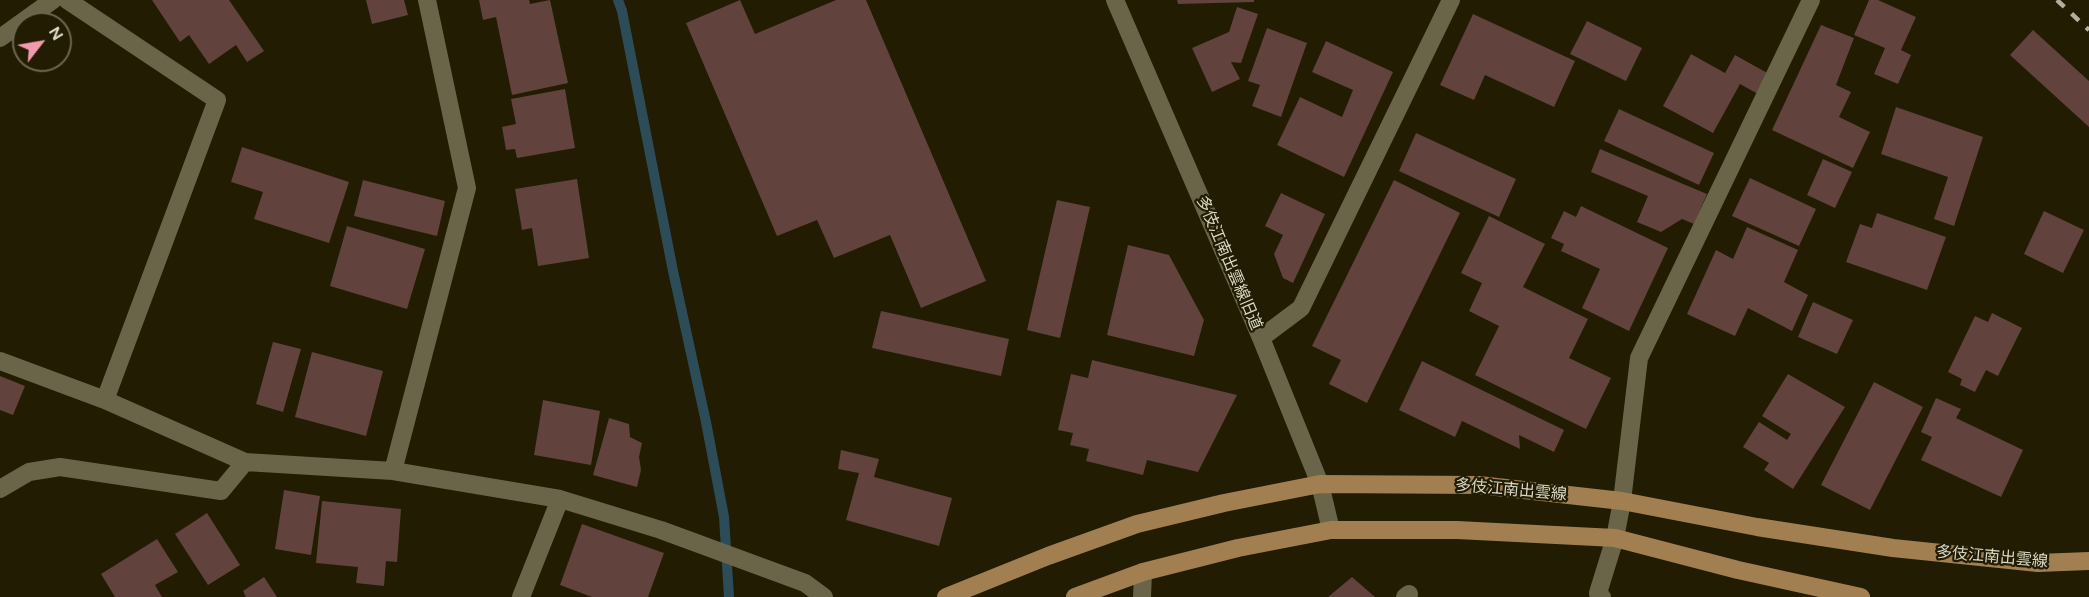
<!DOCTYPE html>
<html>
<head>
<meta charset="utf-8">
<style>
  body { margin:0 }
  #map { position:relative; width:2089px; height:597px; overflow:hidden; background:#211c02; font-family:Figtree,sans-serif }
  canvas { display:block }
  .north { position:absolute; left:12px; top:12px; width:60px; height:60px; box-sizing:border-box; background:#211c02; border:2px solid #6b6750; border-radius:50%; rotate:59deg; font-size:16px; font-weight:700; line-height:24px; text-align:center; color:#d9d7c6 }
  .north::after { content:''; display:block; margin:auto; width:21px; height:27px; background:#f29aae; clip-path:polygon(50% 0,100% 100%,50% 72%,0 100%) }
</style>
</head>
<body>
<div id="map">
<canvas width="2089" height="597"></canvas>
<div class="north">N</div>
</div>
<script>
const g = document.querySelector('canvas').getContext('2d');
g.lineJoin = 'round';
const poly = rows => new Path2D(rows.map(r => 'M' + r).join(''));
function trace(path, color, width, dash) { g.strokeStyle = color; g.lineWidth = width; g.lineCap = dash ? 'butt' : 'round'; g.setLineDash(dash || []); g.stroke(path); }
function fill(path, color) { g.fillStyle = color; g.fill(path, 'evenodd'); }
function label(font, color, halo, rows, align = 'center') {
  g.font = font + ' Figtree,"Noto Sans JP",sans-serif'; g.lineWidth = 4.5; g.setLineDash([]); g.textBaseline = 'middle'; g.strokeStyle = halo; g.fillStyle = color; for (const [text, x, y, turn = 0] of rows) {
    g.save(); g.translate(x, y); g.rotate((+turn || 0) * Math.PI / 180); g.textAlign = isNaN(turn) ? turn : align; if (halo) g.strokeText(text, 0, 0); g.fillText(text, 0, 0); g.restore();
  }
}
const stream = poly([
  [618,0,622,11,673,271,706,422,724,517,729,597]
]);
const building = poly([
  [152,0,229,0,264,51,247,62,236,45,209,64,189,35,180,42],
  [366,0,404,0,408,15,372,24],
  [479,0,529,0,530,4,550,0,568,83,512,95,496,17,483,20],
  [740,0,755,34,836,0,866,0,986,281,921,308,890,235,834,258,817,220,777,236,686,23],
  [1177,0,1254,0,1254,2,1178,4],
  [1869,0,1878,0,1916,17,1901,50,1911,55,1898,84,1874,74,1885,48,1854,35],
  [1237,7,1258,14,1241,63,1231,62,1240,79,1212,92,1192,48,1229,32],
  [1473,14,1575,61,1554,107,1485,75,1474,100,1440,85],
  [1587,21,1642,48,1626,81,1570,54],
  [1821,25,1854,38,1836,85,1851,92,1839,117,1870,132,1853,168,1772,130],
  [1267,28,1307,43,1281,117,1252,106,1260,85,1248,81],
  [2033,30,2089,81,2089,127,2010,55],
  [1326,41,1393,72,1344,177,1277,145,1300,97,1342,117,1353,90,1312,72],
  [1691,54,1725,73,1735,55,1769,74,1758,94,1740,84,1713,133,1663,106],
  [565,89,575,148,517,158,515,149,506,150,502,127,516,124,511,99],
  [1896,107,1983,137,1954,226,1934,219,1948,177,1881,154],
  [1619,109,1714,153,1699,185,1604,141],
  [1416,133,1516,179,1499,217,1399,171],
  [242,147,349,182,329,243,254,219,263,192,231,182],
  [1600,149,1707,194,1694,224,1682,219,1661,232,1637,222,1648,196,1591,172],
  [1823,159,1852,172,1835,208,1807,195],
  [1750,178,1816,209,1799,246,1732,216],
  [577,179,589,258,538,266,532,228,522,230,515,189],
  [363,180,445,201,437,236,354,216],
  [1394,180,1460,213,1367,403,1329,384,1341,360,1312,346],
  [1281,193,1325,214,1293,283,1283,278,1274,254,1283,235,1265,226],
  [1057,200,1090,207,1060,338,1027,330],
  [1581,206,1668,248,1629,331,1582,308,1600,269,1561,251,1564,244,1551,238,1564,211,1576,217],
  [2044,211,2084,230,2063,273,2024,254],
  [1877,213,1946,237,1927,290,1846,262,1860,224,1872,228],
  [1489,216,1545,244,1523,287,1588,319,1569,358,1611,378,1586,429,1475,375,1499,326,1469,311,1482,283,1461,273],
  [347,226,425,249,407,309,330,286],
  [1747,227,1798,250,1784,282,1808,295,1792,331,1748,308,1735,336,1687,314,1716,250,1733,259],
  [1128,245,1169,255,1204,320,1194,356,1107,335],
  [1813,302,1853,320,1837,354,1798,337],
  [881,311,1009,339,1001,376,872,348],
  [1992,313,2022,328,1998,376,1986,370,1975,392,1960,385,1962,379,1948,372,1975,316,1988,322],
  [273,342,301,349,283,412,256,404],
  [312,352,383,371,366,436,295,417],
  [1092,360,1237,395,1198,472,1147,460,1143,475,1086,461,1089,449,1070,445,1073,433,1058,430,1071,374,1088,378],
  [1422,361,1564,430,1554,452,1519,435,1520,449,1462,421,1455,437,1399,410],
  [1788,374,1845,407,1793,489,1764,470,1769,463,1743,447,1759,422,1787,440,1791,434,1762,416],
  [0,376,25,386,13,415,0,410],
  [1874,382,1923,407,1870,510,1821,485],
  [1936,398,1961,409,1956,418,2023,450,2001,497,1921,460,1932,437,1921,432],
  [543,400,600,411,591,465,534,455],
  [609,418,629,424,630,437,642,443,639,457,641,470,637,487,593,475],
  [841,450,879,459,874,477,952,498,939,546,846,520,859,473,838,469],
  [284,490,320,496,311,555,275,549],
  [322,501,401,509,397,562,386,561,384,586,356,583,358,567,316,563],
  [207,513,240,565,208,585,175,534],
  [582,524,664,553,648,597,592,597,560,585],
  [157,539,178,572,155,585,162,597,115,597,101,574],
  [264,577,277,597,246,597,243,591],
  [1352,577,1375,597,1328,597]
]);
const minor = poly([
  [67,0,217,100,105,400],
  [1115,0,1261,338,1320,484,1331,530],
  [0,38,53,0],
  [1261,338,1301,308,1451,0],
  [0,361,105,400,245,462,393,471,560,499,661,530,805,583,824,597],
  [393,471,467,188,427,0],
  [0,489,29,472,60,467,221,491,245,462],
  [521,597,560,499],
  [1142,597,1143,572],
  [1405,597,1409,594],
  [1602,597,1598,593,1615,538,1622,501,1639,358,1811,0]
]);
const major = poly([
  [946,597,1048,556,1137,524,1224,503,1320,484,1479,485,1622,501,1757,527,1893,548,2038,563,2089,561],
  [1075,597,1143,572,1238,548,1331,530,1457,530,1615,538,1738,570,1861,597]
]);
const rail = poly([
  [2057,0,2089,30]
]);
const streetNames = [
  ["多伎江南出雲線旧道",1229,263,67],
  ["多伎江南出雲線",1511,490,5],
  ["多伎江南出雲線",1992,557,5]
];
trace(stream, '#2c4c57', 10);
fill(building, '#61423d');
trace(minor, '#6a6548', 18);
trace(major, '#a17f50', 18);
trace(rail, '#b2af9c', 4.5, [10, 10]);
label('16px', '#d9d7c6', '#211c02', streetNames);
</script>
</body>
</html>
